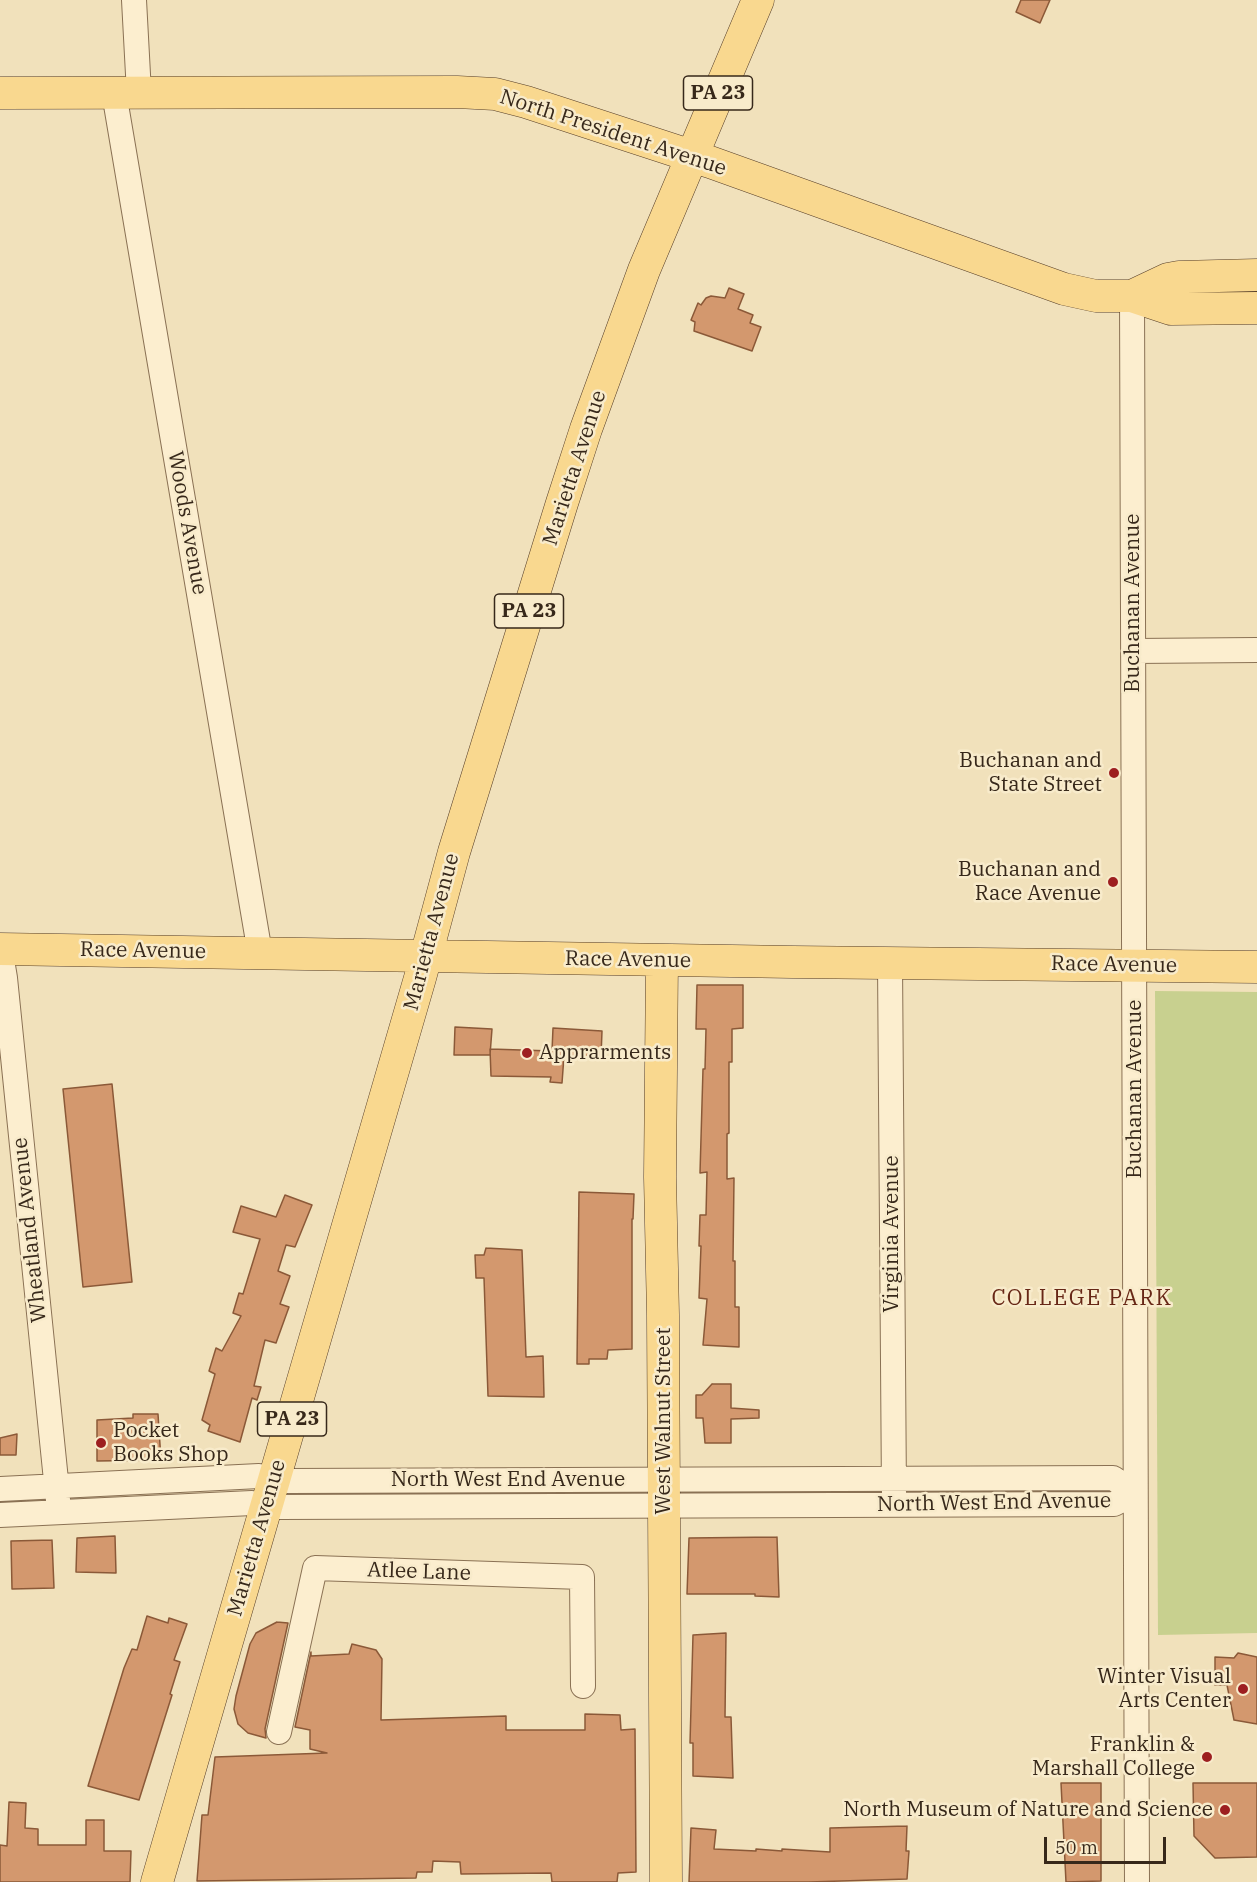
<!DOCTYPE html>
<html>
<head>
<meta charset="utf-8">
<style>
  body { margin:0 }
  #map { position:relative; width:1257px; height:1882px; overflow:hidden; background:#f1e1bb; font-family:"IBM Plex Serif",serif }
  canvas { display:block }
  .scale { position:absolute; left:1044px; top:1837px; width:122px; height:27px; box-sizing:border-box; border:3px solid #37281a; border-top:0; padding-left:8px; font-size:18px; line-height:21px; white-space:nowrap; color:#37281a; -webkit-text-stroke:4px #f8ebcb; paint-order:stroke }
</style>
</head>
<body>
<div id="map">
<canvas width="1257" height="1882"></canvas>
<div class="scale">50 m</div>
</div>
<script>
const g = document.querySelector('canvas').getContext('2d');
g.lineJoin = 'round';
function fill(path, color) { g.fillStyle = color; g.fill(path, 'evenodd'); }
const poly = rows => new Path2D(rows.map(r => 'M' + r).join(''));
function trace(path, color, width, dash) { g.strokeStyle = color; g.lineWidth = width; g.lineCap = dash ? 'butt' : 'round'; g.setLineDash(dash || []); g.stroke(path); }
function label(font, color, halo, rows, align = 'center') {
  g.font = font + ' "IBM Plex Serif",serif'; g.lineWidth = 5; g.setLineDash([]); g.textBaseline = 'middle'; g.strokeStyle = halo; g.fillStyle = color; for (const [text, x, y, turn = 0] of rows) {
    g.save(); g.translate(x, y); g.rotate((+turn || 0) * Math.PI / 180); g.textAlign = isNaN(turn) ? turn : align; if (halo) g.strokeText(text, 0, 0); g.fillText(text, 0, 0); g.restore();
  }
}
const green = poly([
  [1155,991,1257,992,1257,1633,1158,1635]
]);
const building = poly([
  [1021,0,1050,0,1040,23,1016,12,1021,0],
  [729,288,744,294,738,309,753,315,750,323,761,327,752,351,694,331,695,322,691,320,698,303,701,305,706,298,711,296,725,298,729,288],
  [697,985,743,985,743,1028,732,1029,732,1062,729,1062,729,1133,727,1134,727,1179,734,1178,733,1261,735,1261,735,1307,739,1307,739,1347,703,1345,707,1299,699,1298,701,1246,699,1246,700,1215,706,1215,707,1172,700,1173,703,1069,705,1069,706,1029,696,1029,697,985],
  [455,1027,492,1029,490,1055,454,1055,455,1027],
  [553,1028,602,1031,601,1057,564,1056,562,1083,550,1082,551,1077,491,1076,490,1049,552,1051,553,1028],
  [112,1084,132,1282,83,1287,63,1089,112,1084],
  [579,1192,634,1194,633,1219,632,1219,632,1349,608,1350,607,1359,589,1359,589,1364,577,1364,579,1192],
  [285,1195,312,1205,295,1247,286,1245,278,1271,290,1276,280,1304,289,1307,276,1343,265,1340,254,1386,261,1387,257,1400,252,1398,240,1442,208,1431,210,1425,202,1420,215,1374,209,1371,216,1348,222,1351,241,1316,233,1313,239,1293,243,1294,260,1239,233,1232,241,1206,276,1217,285,1195],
  [486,1248,522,1250,526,1357,543,1356,544,1397,488,1396,484,1278,476,1278,475,1255,484,1255,486,1248],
  [712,1384,731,1384,731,1408,759,1410,759,1418,731,1419,731,1443,705,1443,703,1418,696,1418,696,1395,702,1395,712,1384],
  [133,1414,158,1414,161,1460,97,1461,97,1420,133,1418,133,1414],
  [17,1434,16,1455,0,1455,0,1438,17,1434],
  [115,1536,116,1573,76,1572,77,1538,115,1536],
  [777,1537,779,1597,755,1596,755,1594,687,1594,689,1538,777,1537],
  [52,1540,54,1588,12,1589,11,1541,52,1540],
  [147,1616,168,1623,169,1618,187,1624,174,1660,180,1662,170,1694,172,1695,139,1800,88,1786,124,1668,132,1649,137,1650,147,1616],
  [277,1622,288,1623,265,1729,266,1738,248,1733,238,1724,234,1709,236,1696,250,1644,256,1633,277,1622],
  [726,1633,725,1717,731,1717,733,1778,693,1776,693,1743,690,1743,693,1635,726,1633],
  [352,1644,376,1650,382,1659,381,1720,506,1716,506,1730,585,1730,585,1714,620,1715,621,1730,635,1729,636,1872,618,1873,617,1882,552,1882,551,1873,461,1874,460,1862,433,1861,432,1872,417,1872,416,1878,197,1881,202,1815,208,1815,215,1757,327,1753,310,1749,310,1730,295,1727,311,1652,311,1656,349,1654,352,1644],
  [1238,1653,1257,1657,1257,1724,1234,1720,1227,1685,1215,1685,1215,1657,1234,1658,1238,1653],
  [1061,1783,1101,1783,1101,1881,1066,1882,1061,1783],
  [1193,1783,1257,1783,1257,1857,1215,1858,1194,1836,1193,1783],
  [9,1802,26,1803,25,1828,38,1829,38,1845,86,1845,86,1820,104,1820,104,1851,131,1851,130,1882,0,1882,0,1845,7,1846,9,1802],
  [907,1826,906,1851,909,1851,907,1879,809,1882,689,1882,691,1828,716,1830,714,1849,756,1851,756,1849,782,1851,782,1849,830,1852,830,1828,907,1826]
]);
const minor = poly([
  [134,0,139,93],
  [114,93,260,953],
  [1132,296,1137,1882],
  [1134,651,1257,650],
  [0,948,5,978,58,1500],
  [890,963,894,1495],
  [0,1489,259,1476,288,1481,1113,1478,1135,1493],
  [0,1515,252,1503,279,1507,1114,1504,1135,1493],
  [279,1732,315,1568,582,1577,583,1686]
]);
const major = poly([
  [0,93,457,92,495,94,526,102,710,162,1064,289,1096,296,1132,296,1171,309,1257,308],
  [1132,296,1168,279,1179,277,1257,275],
  [0,949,792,962,1257,967],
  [662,960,660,1177,663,1315,666,1882],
  [157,1882,420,978,454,852,562,503,586,429,644,270,758,0]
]);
const markers = [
  [1114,773,6,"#9d1f20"],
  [1113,882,6,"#9d1f20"],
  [527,1053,6,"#9d1f20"],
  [101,1443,6,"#9d1f20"],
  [1243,1689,6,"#9d1f20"],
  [1207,1757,6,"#9d1f20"],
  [1225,1810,6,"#9d1f20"]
];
const shields = [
  [718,93,69],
  [529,611,69],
  [292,1419,69]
];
const shieldNames = [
  ["PA 23",718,93],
  ["PA 23",529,611],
  ["PA 23",292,1419]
];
const streetNames = [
  ["North President Avenue",613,133,18],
  ["Marietta Avenue",575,468,-72],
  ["Woods Avenue",187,523,80],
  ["Buchanan Avenue",1133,603,-90],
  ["Marietta Avenue",432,932,-75],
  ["Race Avenue",143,951,1],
  ["Race Avenue",628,960,1],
  ["Race Avenue",1114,965,1],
  ["Buchanan Avenue",1135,1089,-90],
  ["Wheatland Avenue",30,1230,-96],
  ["Virginia Avenue",892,1234,-90],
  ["West Walnut Street",664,1421,-90],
  ["North West End Avenue",508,1480],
  ["North West End Avenue",994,1503,-1],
  ["Marietta Avenue",257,1538,-74],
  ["Atlee Lane",419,1572,2]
];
const poiNames = [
  ["Buchanan and",1102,761],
  ["State Street",1102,785],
  ["Buchanan and",1101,870],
  ["Race Avenue",1101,894],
  ["Apprarments",539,1053,"left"],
  ["Pocket",113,1431,"left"],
  ["Books Shop",113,1455,"left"],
  ["Winter Visual",1231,1677],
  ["Arts Center",1231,1701],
  ["Franklin &",1195,1745],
  ["Marshall College",1195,1769],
  ["North Museum of Nature and Science",1213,1810]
];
const neighbourhoodNames = [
  ["COLLEGE PARK",1082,1299]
];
fill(green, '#c8d08f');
fill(building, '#d3986e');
trace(building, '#8b5938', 1.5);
trace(minor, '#8a7154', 26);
trace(major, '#563e29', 33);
trace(minor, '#fceecf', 24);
trace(major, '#f9d88f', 32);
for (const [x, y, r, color] of markers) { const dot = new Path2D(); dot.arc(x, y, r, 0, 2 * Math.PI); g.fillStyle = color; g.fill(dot); trace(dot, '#f8ebcb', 2); }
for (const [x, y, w] of shields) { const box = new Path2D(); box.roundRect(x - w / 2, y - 17, w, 34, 4.5); g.fillStyle = '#f8ebcb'; g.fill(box); trace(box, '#37281a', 1.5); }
label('bold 20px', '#37281a', null, shieldNames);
label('21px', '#37281a', '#f8ebcb', streetNames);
label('21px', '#37281a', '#f8ebcb', poiNames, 'right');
g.letterSpacing = '1.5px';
label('22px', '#672716', '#f8ebcb', neighbourhoodNames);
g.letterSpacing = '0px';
</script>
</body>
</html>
